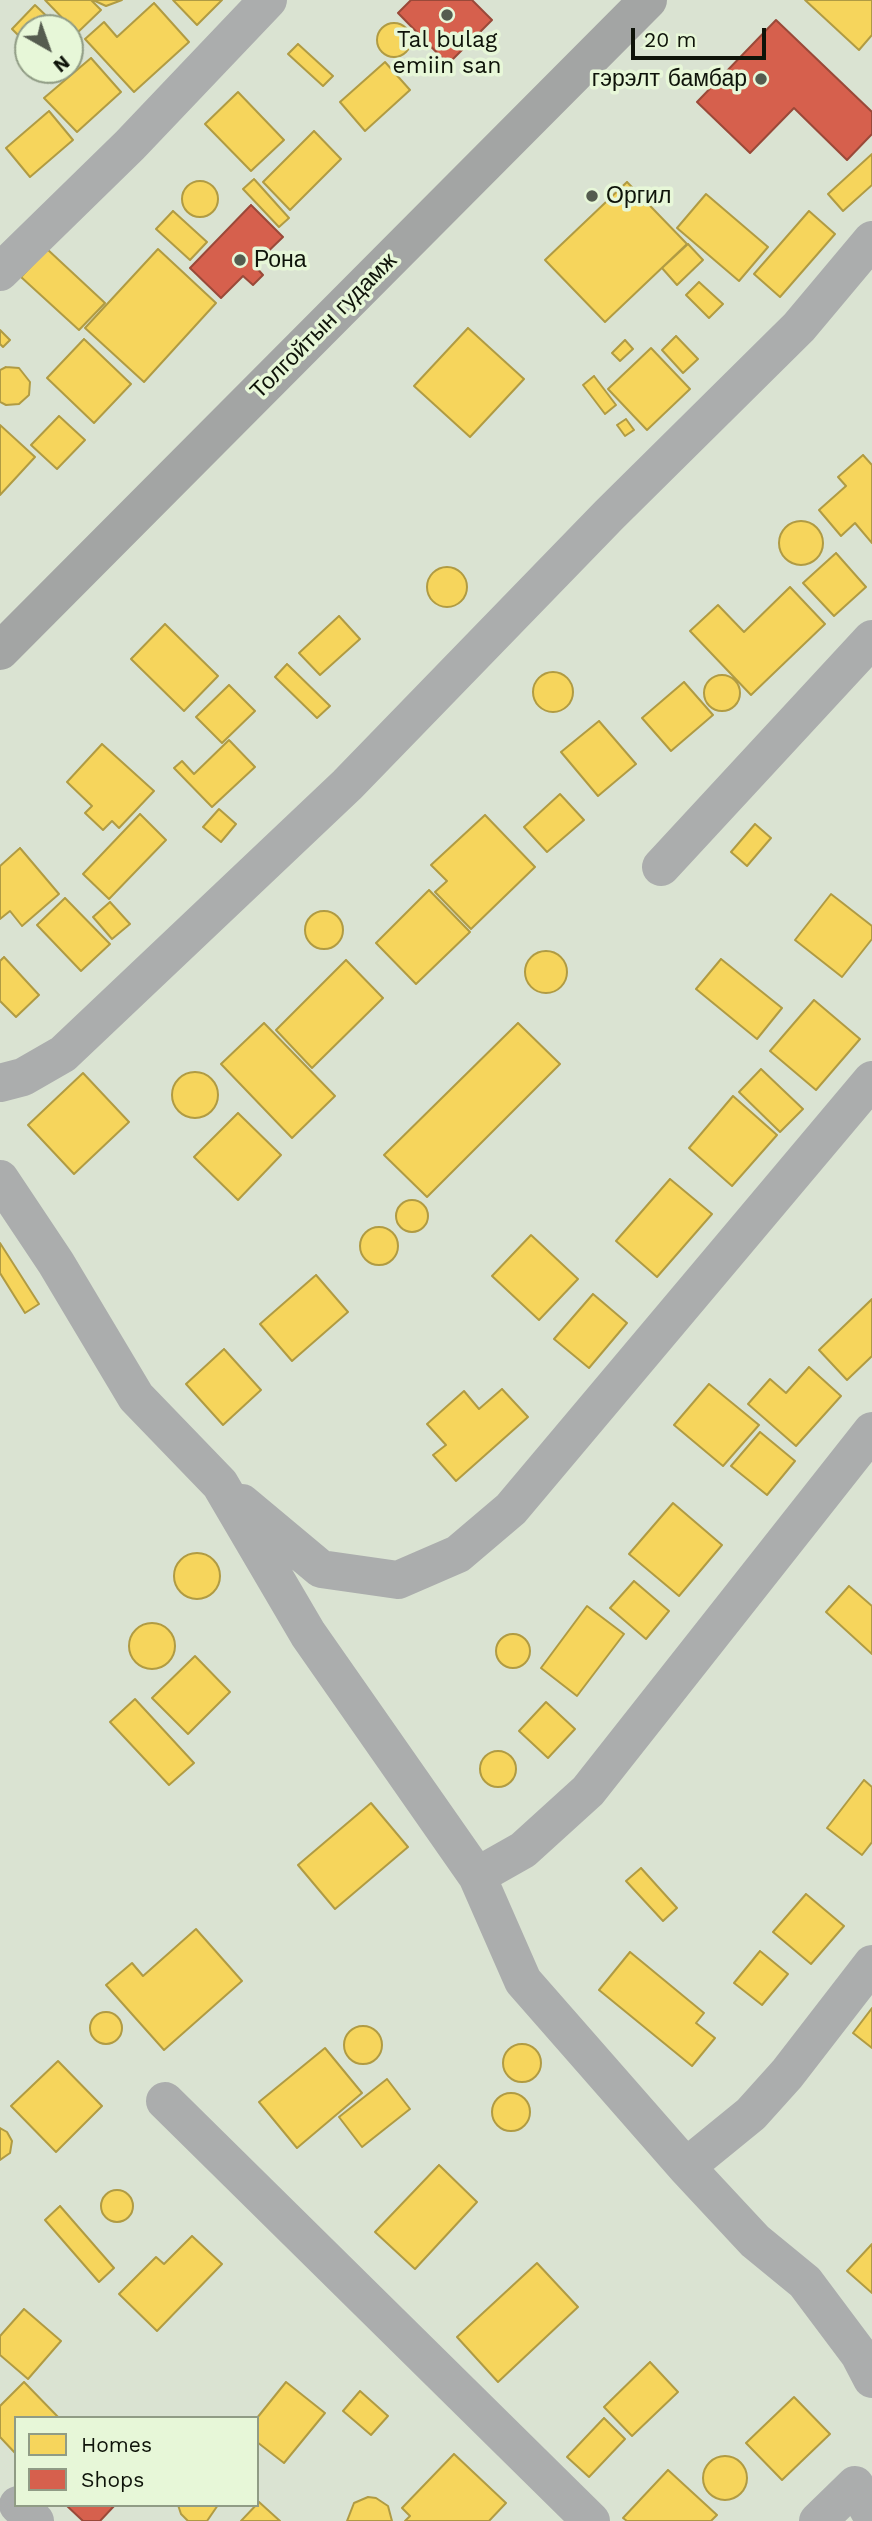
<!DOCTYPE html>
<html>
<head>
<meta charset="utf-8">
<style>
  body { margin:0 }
  #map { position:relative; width:872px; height:2521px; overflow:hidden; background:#dae3d2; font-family:"Work Sans",sans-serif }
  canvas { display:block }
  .legend { position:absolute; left:14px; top:2416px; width:245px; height:91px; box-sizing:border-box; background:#e7f7d8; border:2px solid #909c85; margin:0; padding:9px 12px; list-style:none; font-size:21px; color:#0e1309 }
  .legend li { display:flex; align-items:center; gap:14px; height:35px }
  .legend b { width:35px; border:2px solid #909c85 }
  .north { position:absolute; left:14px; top:14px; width:70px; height:70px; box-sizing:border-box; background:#e7f7d8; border:2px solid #909c85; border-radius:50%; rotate:140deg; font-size:19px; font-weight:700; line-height:28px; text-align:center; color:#0e1309 }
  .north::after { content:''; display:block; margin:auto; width:24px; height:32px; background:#555c4f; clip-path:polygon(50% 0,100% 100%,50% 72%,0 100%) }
  .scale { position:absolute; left:631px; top:28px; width:135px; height:32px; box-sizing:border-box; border:4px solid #0e1309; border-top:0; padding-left:9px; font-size:21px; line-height:24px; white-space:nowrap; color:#0e1309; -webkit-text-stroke:5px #e7f7d8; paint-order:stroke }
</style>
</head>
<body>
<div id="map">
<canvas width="872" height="2521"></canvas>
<ul class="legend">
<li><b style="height:19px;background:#f6d55c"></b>Homes</li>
<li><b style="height:19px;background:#d6604d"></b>Shops</li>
</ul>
<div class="north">N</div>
<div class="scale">20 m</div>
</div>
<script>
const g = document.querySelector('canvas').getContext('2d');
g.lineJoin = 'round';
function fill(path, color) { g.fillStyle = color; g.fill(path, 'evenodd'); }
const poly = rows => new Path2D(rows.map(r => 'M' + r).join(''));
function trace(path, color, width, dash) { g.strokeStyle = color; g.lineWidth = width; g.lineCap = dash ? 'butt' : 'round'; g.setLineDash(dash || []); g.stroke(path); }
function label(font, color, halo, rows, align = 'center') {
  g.font = font + ' "Work Sans",sans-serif'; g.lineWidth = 7; g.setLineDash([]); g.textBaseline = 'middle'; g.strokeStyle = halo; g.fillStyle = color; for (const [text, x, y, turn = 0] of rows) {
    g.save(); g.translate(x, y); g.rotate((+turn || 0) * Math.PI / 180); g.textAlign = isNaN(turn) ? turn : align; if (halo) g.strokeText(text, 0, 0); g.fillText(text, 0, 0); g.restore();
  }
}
const homes = poly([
  [45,0,91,0,101,10,77,33,45,0],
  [93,0,122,0,106,6,93,0],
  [173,0,222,0,197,25,173,0],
  [805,0,872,0,872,35,859,50,805,0],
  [154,3,189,42,134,92,85,39,104,22,117,37,154,3],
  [35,5,59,28,28,28,28,45,12,29,35,5],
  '377 40a17 17 0 1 1 34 0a17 17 0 1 1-34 0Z',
  [70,39,78,46,70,54,70,39],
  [298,44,333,76,323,86,288,54,298,44],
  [91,58,121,92,77,132,44,98,91,58],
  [385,62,410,90,365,131,340,102,385,62],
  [238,92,284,140,251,171,205,124,238,92],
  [49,111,73,140,30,177,6,148,49,111],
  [314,131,341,159,290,210,263,182,314,131],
  [872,154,872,185,843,211,828,194,872,154],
  [254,179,289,218,279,227,243,189,254,179],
  '182 199a18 18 0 1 1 36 0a18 18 0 1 1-36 0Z',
  [627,182,687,244,605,322,545,260,627,182],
  [706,194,768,247,739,281,677,228,706,194],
  [173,211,207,242,190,260,156,229,173,211],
  [809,211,835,234,780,297,754,274,809,211],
  [688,244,703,260,677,285,662,268,688,244],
  [47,249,105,303,79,330,21,277,47,249],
  [158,249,216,303,144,382,85,328,158,249],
  [699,282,723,304,709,318,686,295,699,282],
  [468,328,524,379,470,437,414,386,468,328],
  [0,330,10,340,3,347,0,344,0,330],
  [676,336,698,359,683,373,662,350,676,336],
  [84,339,131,384,94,423,47,378,84,339],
  [625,340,633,349,620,361,612,353,625,340],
  [651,348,690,389,647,430,608,389,651,348],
  [6,367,19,368,30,382,29,395,19,404,6,405,0,402,0,370,6,367],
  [594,376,616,405,605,414,583,385,594,376],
  [59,416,85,440,57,469,31,445,59,416],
  [626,419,634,430,625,436,617,425,626,419],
  [0,425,35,457,0,495,0,425],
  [863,455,872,465,872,543,855,523,841,536,819,510,846,486,838,477,863,455],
  '779 543a22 22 0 1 1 44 0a22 22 0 1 1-44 0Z',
  [836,553,866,587,834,616,803,583,836,553],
  '427 587a20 20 0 1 1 40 0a20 20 0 1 1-40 0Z',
  [790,587,825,624,751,695,690,631,718,605,744,632,790,587],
  [339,616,360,639,320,675,299,653,339,616],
  [165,624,218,676,184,711,131,659,165,624],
  [287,664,330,706,317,718,275,677,287,664],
  '533 692a20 20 0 1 1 40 0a20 20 0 1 1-40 0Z',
  '704 693a18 18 0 1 1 36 0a18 18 0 1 1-36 0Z',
  [684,682,713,715,671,751,642,718,684,682],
  [229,685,255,711,222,743,196,717,229,685],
  [599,721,636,764,598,796,561,752,599,721],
  [229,740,255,767,212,807,174,768,182,761,194,774,229,740],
  [102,744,154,791,119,828,112,821,103,830,85,813,92,806,67,782,102,744],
  [560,794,584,820,547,852,524,827,560,794],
  [219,809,236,824,221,842,203,827,219,809],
  [140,814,166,840,109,899,83,874,140,814],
  [485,815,535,867,471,929,435,892,447,881,431,865,485,815],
  [755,824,771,838,747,866,731,852,755,824],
  [20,848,59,894,22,926,10,911,0,919,0,866,20,848],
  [429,890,470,932,416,984,376,943,429,890],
  [831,894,872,926,872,939,842,977,795,940,831,894],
  [65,898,110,944,81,971,37,925,65,898],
  [110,902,130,924,112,939,93,917,110,902],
  '305 930a19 19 0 1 1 38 0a19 19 0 1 1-38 0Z',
  '525 972a21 21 0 1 1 42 0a21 21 0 1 1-42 0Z',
  [4,957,39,995,16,1017,0,1001,0,961,4,957],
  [721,959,782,1008,757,1039,696,989,721,959],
  [346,960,383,998,312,1068,276,1030,346,960],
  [814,1000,860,1039,816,1090,770,1051,814,1000],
  [264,1023,335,1096,292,1138,221,1064,264,1023],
  [518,1023,560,1064,427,1197,384,1155,518,1023],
  [761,1069,803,1109,780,1132,739,1092,761,1069],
  '172 1095a23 23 0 1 1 46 0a23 23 0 1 1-46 0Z',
  [83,1073,129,1122,74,1174,28,1125,83,1073],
  [733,1096,777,1135,732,1186,689,1148,733,1096],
  [238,1113,281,1155,238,1200,194,1157,238,1113],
  [670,1179,712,1214,657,1277,616,1241,670,1179],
  '396 1216a16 16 0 1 1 32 0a16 16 0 1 1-32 0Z',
  '360 1246a19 19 0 1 1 38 0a19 19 0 1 1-38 0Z',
  [531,1235,578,1279,539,1320,492,1276,531,1235],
  [0,1243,39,1304,25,1313,0,1273,0,1243],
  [316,1275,348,1312,292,1361,260,1324,316,1275],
  [593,1294,627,1323,589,1368,554,1339,593,1294],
  [872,1299,872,1356,847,1380,819,1350,872,1299],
  [224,1349,261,1390,223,1425,186,1384,224,1349],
  [809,1367,841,1396,796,1446,748,1404,770,1379,786,1393,809,1367],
  [709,1384,759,1425,723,1466,674,1425,709,1384],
  [502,1389,528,1417,456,1481,433,1455,446,1445,427,1424,464,1391,479,1409,502,1389],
  [760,1432,795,1461,767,1495,731,1466,760,1432],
  [673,1503,722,1545,679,1596,629,1554,673,1503],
  '174 1576a23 23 0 1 1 46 0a23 23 0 1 1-46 0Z',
  [634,1581,669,1611,646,1639,610,1608,634,1581],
  [849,1586,872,1606,872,1654,826,1612,849,1586],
  [587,1606,624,1634,577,1696,541,1668,587,1606],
  '129 1646a23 23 0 1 1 46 0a23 23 0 1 1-46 0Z',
  '496 1651a17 17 0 1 1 34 0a17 17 0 1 1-34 0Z',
  [195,1656,230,1692,188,1734,152,1698,195,1656],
  [135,1699,194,1763,169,1785,110,1722,135,1699],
  [546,1702,575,1729,548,1758,519,1731,546,1702],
  '480 1769a18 18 0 1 1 36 0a18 18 0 1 1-36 0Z',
  [864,1780,872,1787,872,1842,862,1855,827,1828,864,1780],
  [371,1803,408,1847,335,1909,298,1865,371,1803],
  [641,1868,677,1908,663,1921,626,1881,641,1868],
  [806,1894,844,1926,811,1964,773,1932,806,1894],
  [196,1929,242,1981,164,2050,106,1985,132,1963,143,1976,196,1929],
  [760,1951,788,1974,762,2005,734,1983,760,1951],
  [630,1952,704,2013,696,2023,715,2038,692,2066,599,1990,630,1952],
  [872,2008,872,2048,853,2033,872,2008],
  '90 2028a16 16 0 1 1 32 0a16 16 0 1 1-32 0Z',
  '344 2045a19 19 0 1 1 38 0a19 19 0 1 1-38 0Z',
  '503 2063a19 19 0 1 1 38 0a19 19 0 1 1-38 0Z',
  [325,2048,362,2093,297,2148,259,2102,325,2048],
  [58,2061,102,2106,56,2152,11,2106,58,2061],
  [387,2079,410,2109,362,2147,339,2117,387,2079],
  '492 2112a19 19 0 1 1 38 0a19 19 0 1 1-38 0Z',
  [0,2128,7,2132,12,2141,10,2153,0,2160,0,2128],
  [439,2165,477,2202,415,2269,375,2232,439,2165],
  '101 2206a16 16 0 1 1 32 0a16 16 0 1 1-32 0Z',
  [60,2206,114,2268,99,2282,45,2220,60,2206],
  [192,2236,222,2264,157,2331,119,2294,156,2257,164,2264,192,2236],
  [872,2244,872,2293,847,2271,872,2244],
  [537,2263,578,2307,498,2382,457,2337,537,2263],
  [24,2309,61,2341,28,2379,0,2355,0,2336,24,2309],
  [650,2362,678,2392,632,2436,604,2407,650,2362],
  [24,2382,59,2418,16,2418,16,2454,0,2437,0,2406,24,2382],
  [286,2382,325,2413,284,2463,257,2442,257,2418,286,2382],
  [360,2391,388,2416,371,2435,343,2411,360,2391],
  [794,2397,830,2434,782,2480,746,2443,794,2397],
  [604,2418,625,2439,589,2477,567,2457,604,2418],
  [454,2454,506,2503,489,2521,405,2521,410,2516,402,2508,454,2454],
  '703 2478a22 22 0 1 1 44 0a22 22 0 1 1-44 0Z',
  [668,2470,717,2515,711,2521,627,2521,623,2518,668,2470],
  [368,2497,376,2498,388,2506,392,2521,347,2521,354,2503,368,2497],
  [259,2502,280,2521,241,2521,259,2502],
  [178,2505,218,2505,207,2521,188,2521,181,2514,178,2505]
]);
const shops = poly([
  [411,0,472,0,492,20,448,64,398,13,411,0],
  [776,20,872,112,872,134,847,160,794,108,750,153,697,102,776,20],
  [251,205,283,237,254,265,263,275,253,285,243,276,221,298,190,268,251,205],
  [66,2505,115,2505,100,2521,83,2521,66,2505]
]);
const minor = poly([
  [0,272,130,145,268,0],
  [661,867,872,639],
  [0,1083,23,1077,63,1054,347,785,609,515,799,327,872,240],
  [0,1179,56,1263,136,1397,220,1484,308,1634,477,1876,523,1981,686,2167,755,2241,805,2282,859,2354,872,2379],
  [242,1503,321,1569,398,1580,458,1554,511,1509,872,1080],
  [477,1876,523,1850,588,1791,872,1431],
  [165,2101,591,2521],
  [686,2167,751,2114,787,2074,872,1964],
  [18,2505,35,2521],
  [818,2521,855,2485,872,2516]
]);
const major = poly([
  [0,651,648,0]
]);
const markers = [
  [447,15,7,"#555c4f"],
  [761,79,7,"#555c4f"],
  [592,196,7,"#555c4f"],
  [240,260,7,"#555c4f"]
];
const poiNames = [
  ["Tal bulag",447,40,"center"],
  ["emiin san",447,66,"center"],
  ["гэрэлт бамбар",747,79,"right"],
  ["Оргил",606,196],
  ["Рона",254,260]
];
const streetNames = [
  ["Толгойтын гудамж",324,326,-45]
];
fill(homes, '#f6d55c');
trace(homes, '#b09b43', 2);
fill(shops, '#d6604d');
trace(shops, '#9a4939', 2);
trace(minor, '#abadad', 38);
trace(major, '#a3a5a4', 38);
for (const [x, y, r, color] of markers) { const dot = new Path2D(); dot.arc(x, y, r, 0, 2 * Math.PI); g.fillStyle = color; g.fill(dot); trace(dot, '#e7f7d8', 2.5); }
label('23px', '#0e1309', '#e7f7d8', poiNames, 'left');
label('23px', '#0e1309', '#e7f7d8', streetNames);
</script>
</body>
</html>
